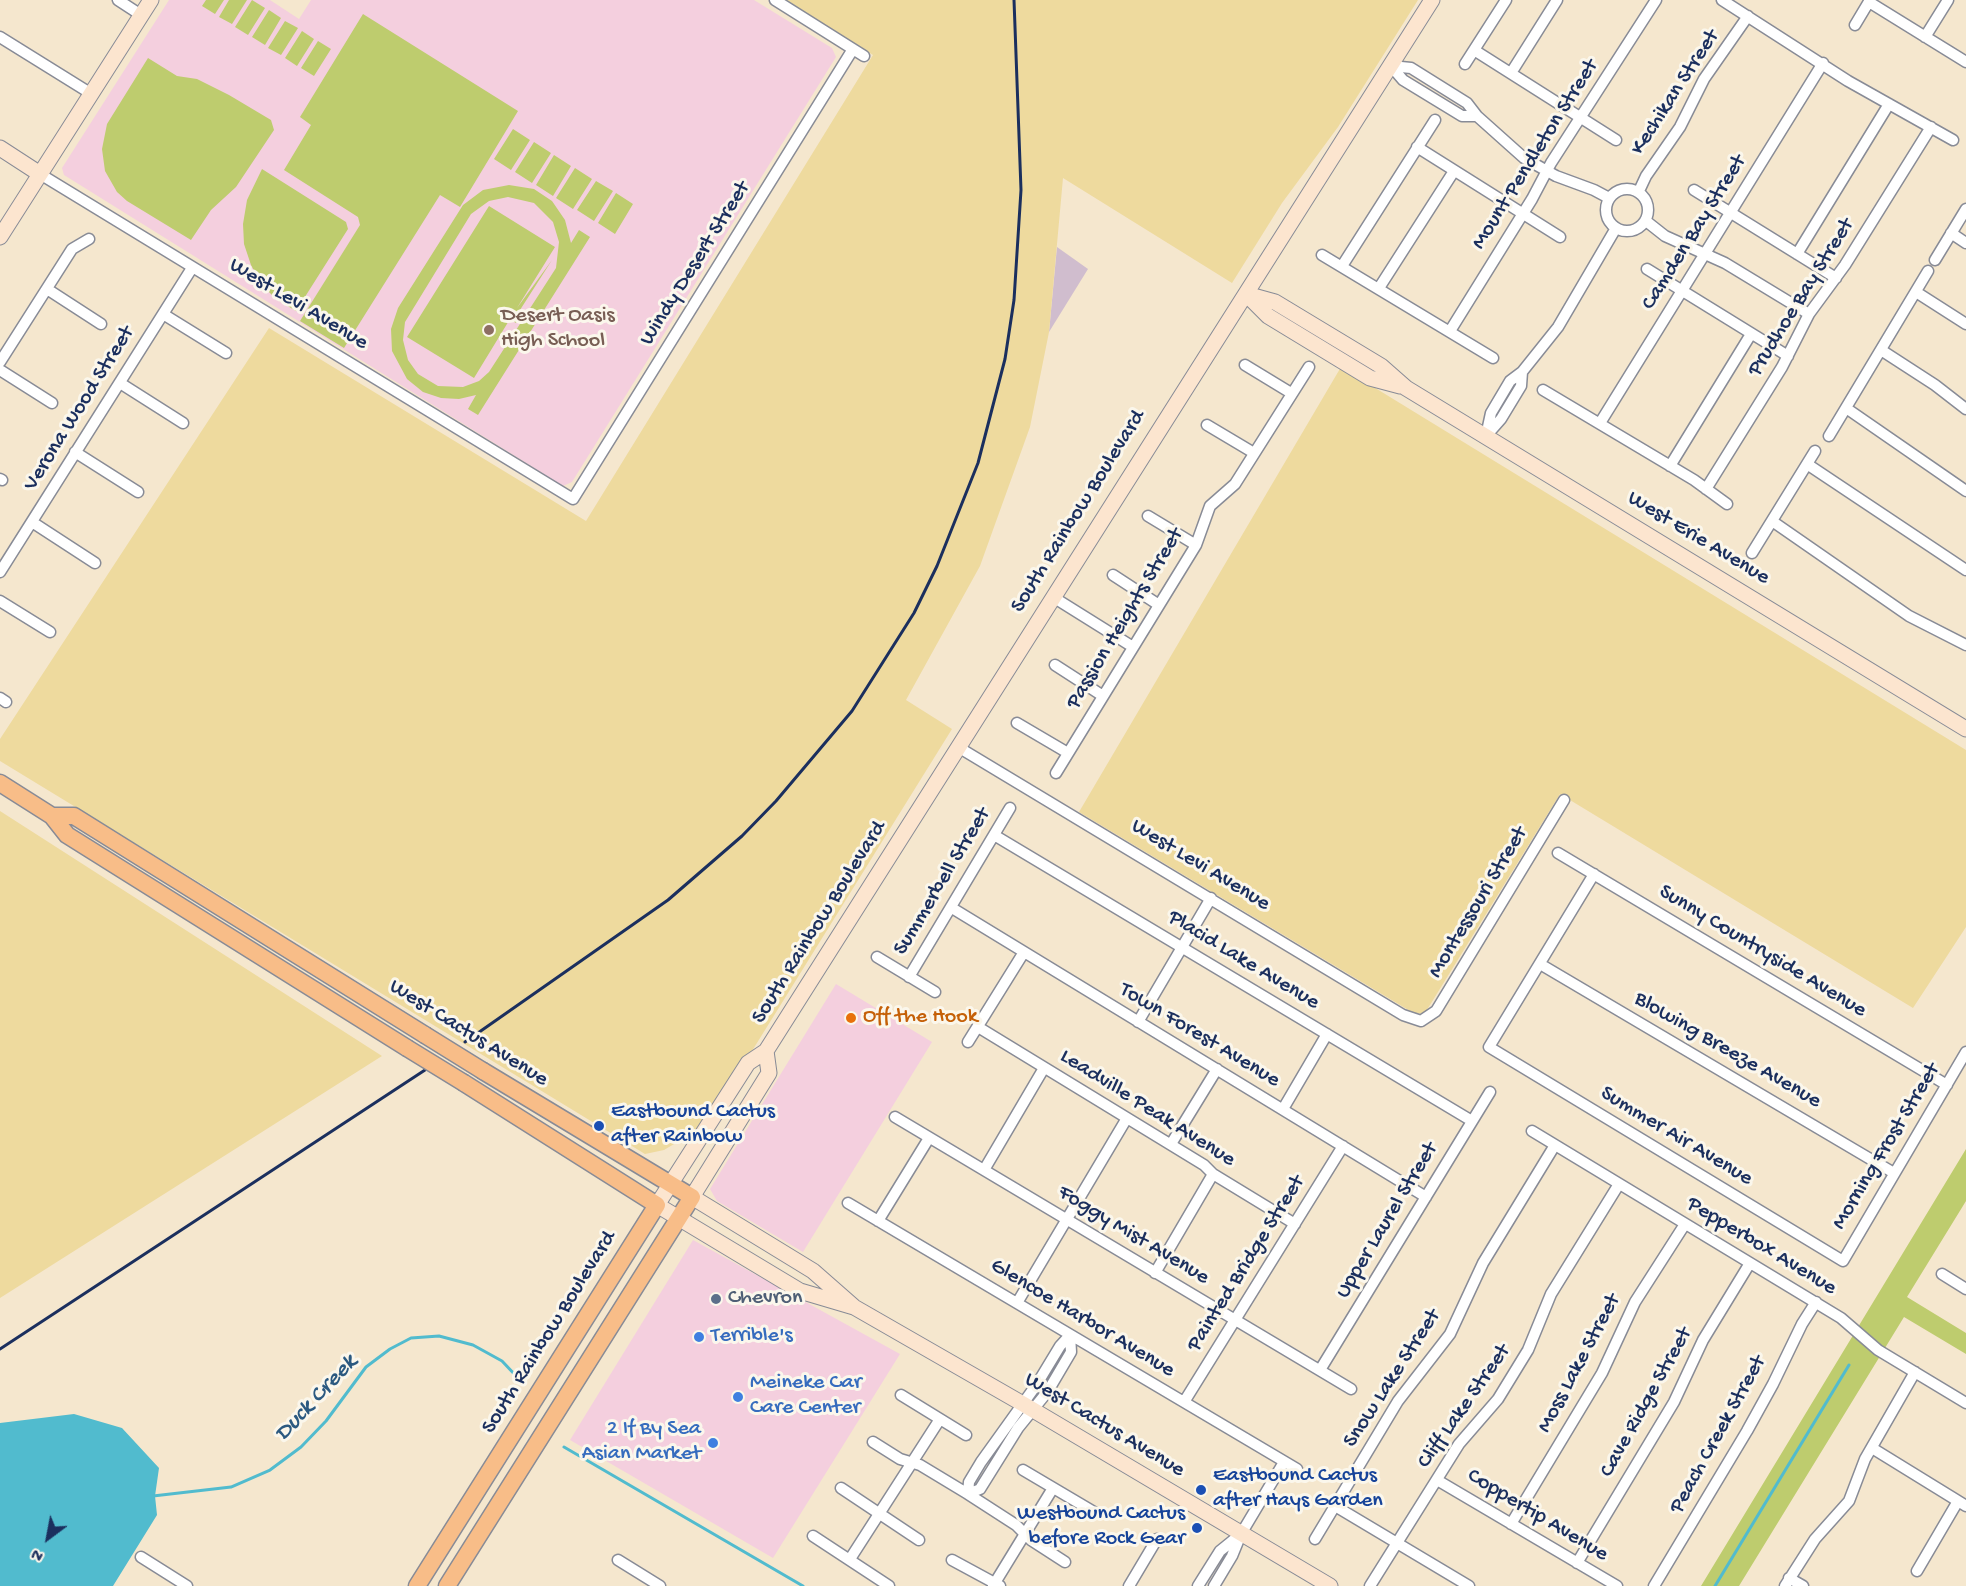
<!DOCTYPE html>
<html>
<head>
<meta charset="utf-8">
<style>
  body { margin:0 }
  #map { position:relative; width:1966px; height:1586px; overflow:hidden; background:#f5e7ce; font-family:"Gochi Hand",sans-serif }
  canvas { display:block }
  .north { position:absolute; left:18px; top:1508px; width:60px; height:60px; -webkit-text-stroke:4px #fbf7ec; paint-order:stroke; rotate:212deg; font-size:16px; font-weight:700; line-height:24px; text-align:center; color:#1b2f5e }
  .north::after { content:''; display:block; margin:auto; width:21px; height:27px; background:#1b2f5e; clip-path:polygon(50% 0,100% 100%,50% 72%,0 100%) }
</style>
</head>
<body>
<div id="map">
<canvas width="1966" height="1586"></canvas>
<div class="north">N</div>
</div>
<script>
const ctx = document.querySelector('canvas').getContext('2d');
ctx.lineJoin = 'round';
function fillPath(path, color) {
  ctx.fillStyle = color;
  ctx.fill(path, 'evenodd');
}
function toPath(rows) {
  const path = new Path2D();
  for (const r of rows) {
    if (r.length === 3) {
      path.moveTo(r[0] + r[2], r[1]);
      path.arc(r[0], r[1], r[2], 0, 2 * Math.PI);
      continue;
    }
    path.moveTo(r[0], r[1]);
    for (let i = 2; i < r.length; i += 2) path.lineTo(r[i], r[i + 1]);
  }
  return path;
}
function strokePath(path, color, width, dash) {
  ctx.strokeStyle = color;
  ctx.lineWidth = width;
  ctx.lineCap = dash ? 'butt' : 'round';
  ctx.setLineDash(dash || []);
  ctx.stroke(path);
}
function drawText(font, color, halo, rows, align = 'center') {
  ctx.font = font + ' "Gochi Hand",sans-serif';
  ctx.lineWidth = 6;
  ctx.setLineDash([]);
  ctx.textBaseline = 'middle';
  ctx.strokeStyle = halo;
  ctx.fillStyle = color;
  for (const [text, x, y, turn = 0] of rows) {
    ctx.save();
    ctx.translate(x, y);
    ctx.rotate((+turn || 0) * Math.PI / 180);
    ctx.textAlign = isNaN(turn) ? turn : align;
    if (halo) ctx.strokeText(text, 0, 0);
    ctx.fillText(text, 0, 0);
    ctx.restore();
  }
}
const built = toPath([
  [169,0,270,0,299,19,311,0,754,0,832,48,836,57,572,482,563,486,64,175,62,168],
  [836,984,932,1042,803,1252,717,1201,710,1189],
  [693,1240,900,1354,773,1558,570,1440]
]);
const industrial = toPath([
  [1057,247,1088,269,1049,332]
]);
const green = toPath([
  [206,0,224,0,215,14,202,6],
  [229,0,247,0,232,24,219,17],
  [252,0,265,8,248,35,235,27],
  [269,10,281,18,265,45,252,37],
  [363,14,518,111,460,207,440,195,344,348,300,321,360,225,358,217,284,170,311,125,300,117],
  [285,21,298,28,281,55,268,48],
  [302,31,314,39,297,66,285,58],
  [318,41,331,49,314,76,301,68],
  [148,58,177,76,197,79,229,95,271,120,274,130,236,187,211,210,191,240,127,201,117,192,105,171,102,149,107,124],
  [513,129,530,140,511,170,494,159],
  [534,142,551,153,532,183,515,172],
  [554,155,571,166,553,196,536,185],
  [575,168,592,179,573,209,556,198],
  [262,169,346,222,348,229,296,311,276,299,261,284,251,265,244,244,243,224,247,200],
  [596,181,613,191,594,221,577,210],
  [509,185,534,189,552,201,565,220,571,243,579,230,590,237,478,415,468,409,476,395,459,399,441,398,423,392,407,379,392,351,391,329,398,308,463,205,483,190],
  [508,197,534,203,553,222,559,242,556,268,489,372,479,381,463,387,438,386,418,374,408,360,403,340,405,322,471,214,489,201],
  [616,193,633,204,615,234,598,223],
  [489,206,555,247,517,308,552,260,520,310,523,312,516,323,510,319,474,378,407,337],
  [1966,1149,1966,1201,1907,1297,1966,1333,1966,1354,1904,1317,1739,1586,1701,1586]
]);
const sand = toPath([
  [786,0,1418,0,1338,127,1282,203,1232,283,1063,178,1049,332,1030,427,980,566,906,700,952,729,706,1125,664,1150,645,1154,0,761,0,739,269,328,586,521,873,55],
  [1341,367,1966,750,1966,927,1913,1008,1560,794,1425,1013,1415,1014,1079,812],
  [0,811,382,1056,0,1298]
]);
const water = toPath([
  [74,1414,122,1428,159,1468,155,1496,157,1515,113,1586,0,1586,0,1423]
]);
const stream = toPath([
  [564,1447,803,1586],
  [153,1496,231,1487,270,1470,301,1447,326,1421,366,1367,390,1349,411,1338,439,1336,473,1345,502,1361,518,1378],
  [1715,1586,1849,1365]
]);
const street = toPath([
  [118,0,141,15],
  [775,0,864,56],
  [1722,0,1848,81,1953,140],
  [1869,2,1966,62],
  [1855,25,1870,0],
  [0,37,90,93],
  [1925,37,1948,0],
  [1474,50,1616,140],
  [1465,64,1506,0],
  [1391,66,1411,68,1467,103,1477,116,1524,158,1556,176,1594,190,1609,198],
  [1391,66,1403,80,1462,116,1477,116],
  [1511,73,1557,0],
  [1417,147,1560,237],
  [40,174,573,499,853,49],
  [1627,210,21],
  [1694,190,1836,278],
  [1639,191,1646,176,1680,127,1704,79,1748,16],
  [1646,221,1665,236,1725,263,1809,314],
  [1951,233,1966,243],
  [1797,254,1889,104],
  [1322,255,1493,358],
  [1935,260,1966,209],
  [1342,266,1435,120],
  [1647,269,1788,356],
  [1379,288,1454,171],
  [47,289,101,324],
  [1916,292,1966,324],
  [163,314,226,353],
  [1450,331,1532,199,1551,163,1656,0],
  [1881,350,1935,385,1966,409],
  [0,362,72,249,89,239],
  [1245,365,1291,393],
  [0,370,52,403],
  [120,383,183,423],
  [1543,390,1694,480,1727,504],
  [1846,408,1966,491],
  [1600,423,1823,63],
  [1207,425,1254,453],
  [1486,436,1491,413,1510,381,1522,372,1558,327,1616,228],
  [1486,436,1501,419,1521,386,1522,372],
  [1829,436,1928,271],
  [75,452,138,492],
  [1807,464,1966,570],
  [1670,466,1751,334],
  [0,479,2,480],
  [1706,489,1782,367,1809,314,1845,265,1931,127],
  [1148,516,1196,545],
  [1772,521,1909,616,1966,645],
  [32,522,95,563],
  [1752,553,1815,451],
  [0,572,192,268],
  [1113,575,1159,605],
  [1053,597,1133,647],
  [0,601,50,632],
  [1055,665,1103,696],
  [0,698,6,702],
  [1017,723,1068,753],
  [958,747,1403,1015,1421,1021,1436,1011,1564,800],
  [1056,773,1196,545,1210,506,1235,484,1309,367],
  [994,835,1472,1121],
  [1558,853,1947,1085],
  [1594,874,1489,1047,1843,1261,1966,1052],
  [952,908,1426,1197],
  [877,957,935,992],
  [1540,964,1894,1173],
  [909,977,1010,808],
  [1138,1022,1211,898],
  [978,1027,1204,1165,1213,1174,1295,1224],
  [968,1042,1024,952],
  [1283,1109,1327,1034],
  [895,1117,1351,1389],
  [1532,1131,1841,1318,1878,1350,1966,1403],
  [1171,1144,1217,1069],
  [984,1170,1044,1068],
  [848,1203,1297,1469],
  [878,1221,929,1138],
  [1155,1273,1213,1174],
  [1942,1274,1966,1289],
  [1017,1303,1127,1118],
  [1320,1370,1490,1092],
  [901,1395,966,1435],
  [1184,1402,1343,1146],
  [873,1442,900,1459,920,1465,968,1494,1016,1525,1031,1540,1065,1562],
  [1872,1448,1966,1506],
  [1023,1470,1094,1512],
  [1437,1480,1617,1586],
  [841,1488,919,1540],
  [968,1494,980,1489,1018,1428,1048,1391,1071,1352,1070,1335],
  [968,1494,969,1482,981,1462,1037,1384,1060,1346,1070,1335],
  [1335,1506,1469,1586],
  [1511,1524,1602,1373,1635,1302,1685,1224],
  [813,1536,889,1586],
  [1315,1539,1398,1401,1450,1334,1483,1263,1555,1145],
  [141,1557,187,1586],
  [850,1559,940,1419],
  [618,1560,660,1586],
  [952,1560,1000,1586],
  [1577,1563,1674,1402,1703,1340,1750,1263],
  [1917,1571,1958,1501],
  [1789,1578,1803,1586],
  [993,1586,1053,1488],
  [1129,1586,1157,1539],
  [1198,1586,1220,1551,1241,1534],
  [1214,1586,1232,1556,1241,1534,1284,1462],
  [1370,1586,1459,1444,1498,1399,1528,1350,1551,1294,1619,1184],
  [1654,1586,1747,1431,1773,1384,1802,1324,1816,1302],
  [1785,1586,1815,1539,1849,1501,1865,1459,1915,1372]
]);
const secondary = toPath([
  [0,148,40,174],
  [0,237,151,0],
  [1246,294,1275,302,1381,366,1406,388,1966,729],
  [1247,295,1268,316,1370,378,1400,386],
  [766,1051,769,1073,692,1197,813,1271,854,1307,1023,1404,1330,1586],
  [854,1307,800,1291,657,1205,748,1063,766,1051,1432,0]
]);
const primary = toPath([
  [0,783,52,816,67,835,407,1048],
  [52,816,74,816,425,1035],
  [417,1586,657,1205,464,1083],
  [447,1586,692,1197,483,1071]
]);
const rail = toPath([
  [465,1042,668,900,742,836,776,801,852,711,914,613,937,566,978,463,1005,359,1014,300,1021,190,1014,0],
  [0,1349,425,1070]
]);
const primaryBridge = toPath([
  [425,1035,483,1071],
  [407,1048,464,1083]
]);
const markers = [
  [489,330,6,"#8d6e63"],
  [851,1018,6,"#e8710a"],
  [599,1126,6,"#1a4fb4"],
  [716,1299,6,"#5c6f8a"],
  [699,1337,6,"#3f7fe0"],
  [738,1397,6,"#3f7fe0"],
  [713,1443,6,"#3f7fe0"],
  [1201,1490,6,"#1a4fb4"],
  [1197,1528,6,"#1a4fb4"]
];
const streetNames = [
  ["Kechikan Street",1676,93,-57],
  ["Mount Pendleton Street",1536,155,-58],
  ["Camden Bay Street",1695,233,-58],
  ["Windy Desert Street",696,264,-58],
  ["Prudhoe Bay Street",1802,298,-58],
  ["West Levi Avenue",298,305,31],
  ["Verona Wood Street",80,409,-58],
  ["South Rainbow Boulevard",1079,512,-58],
  ["West Erie Avenue",1698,539,31],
  ["Passion Heights Street",1126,619,-59],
  ["West Levi Avenue",1200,866,31],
  ["Summerbell Street",943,882,-59],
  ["Montessouri Street",1479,903,-59],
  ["South Rainbow Boulevard",820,923,-58],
  ["Sunny Countryside Avenue",1762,952,31],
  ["Placid Lake Avenue",1243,961,31],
  ["West Cactus Avenue",468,1034,32],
  ["Town Forest Avenue",1199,1036,31],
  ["Blowing Breeze Avenue",1727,1051,30],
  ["Leadville Peak Avenue",1147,1109,32],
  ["Summer Air Avenue",1676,1137,31],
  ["Morning Frost Street",1887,1147,-59],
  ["Upper Laurel Street",1388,1221,-59],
  ["Foggy Mist Avenue",1133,1236,31],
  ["Pepperbox Avenue",1761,1247,31],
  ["Painted Bridge Street",1247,1264,-58],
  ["Glencoe Harbor Avenue",1082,1319,31],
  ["South Rainbow Boulevard",550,1333,-58],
  ["Moss Lake Street",1580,1364,-62],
  ["Snow Lake Street",1393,1379,-57],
  ["Cave Ridge Street",1647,1403,-61],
  ["Cliff Lake Street",1465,1407,-55],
  ["West Cactus Avenue",1104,1426,31],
  ["Peach Creek Street",1719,1435,-61],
  ["Coppertip Avenue",1537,1516,31]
];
const educationNames = [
  ["Desert Oasis",501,317],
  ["High School",501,342]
];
const foodNames = [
  ["Off the Hook",863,1018]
];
const transitNames = [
  ["Eastbound Cactus",611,1113],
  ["after Rainbow",611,1138],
  ["Eastbound Cactus",1213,1477],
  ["after Hays Garden",1213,1502],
  ["Westbound Cactus",1185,1515,"right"],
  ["before Rock Gear",1185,1540,"right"]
];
const serviceNames = [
  ["Chevron",728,1299]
];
const shopNames = [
  ["Terrible's",711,1337],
  ["Meineke Car",750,1384],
  ["Care Center",750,1409],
  ["2 If By Sea",701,1430,"right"],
  ["Asian Market",701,1455,"right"]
];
const waterNames = [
  ["Duck Creek",317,1399,-47]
];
fillPath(built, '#f4cfde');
fillPath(industrial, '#d0bdce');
fillPath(green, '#becc6e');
fillPath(sand, '#eeda9e');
fillPath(water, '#51bbce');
strokePath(stream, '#51bbce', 3);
strokePath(street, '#888b96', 13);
strokePath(secondary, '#888b96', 17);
strokePath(primary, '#888b96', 19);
strokePath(street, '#fff', 10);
strokePath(secondary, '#fce5cf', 15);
strokePath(primary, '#f8bd88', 16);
strokePath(rail, '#1b2f5e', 3);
strokePath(primaryBridge, '#888b96', 19, []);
strokePath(primaryBridge, '#f8bd88', 16);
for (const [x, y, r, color] of markers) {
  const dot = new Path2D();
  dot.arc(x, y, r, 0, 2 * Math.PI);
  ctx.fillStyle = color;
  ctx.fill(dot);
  strokePath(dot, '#fbf7ec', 2);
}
drawText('22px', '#1b2f5e', '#fbf7ec', streetNames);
drawText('22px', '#785e54', '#fbf7ec', educationNames, 'left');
drawText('22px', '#c56008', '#fbf7ec', foodNames, 'left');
drawText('22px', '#164399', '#fbf7ec', transitNames, 'left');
drawText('22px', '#4e5e75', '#fbf7ec', serviceNames, 'left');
drawText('22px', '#366cbe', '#fbf7ec', shopNames, 'left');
drawText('italic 24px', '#2b5980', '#fbf7ec', waterNames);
</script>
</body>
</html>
